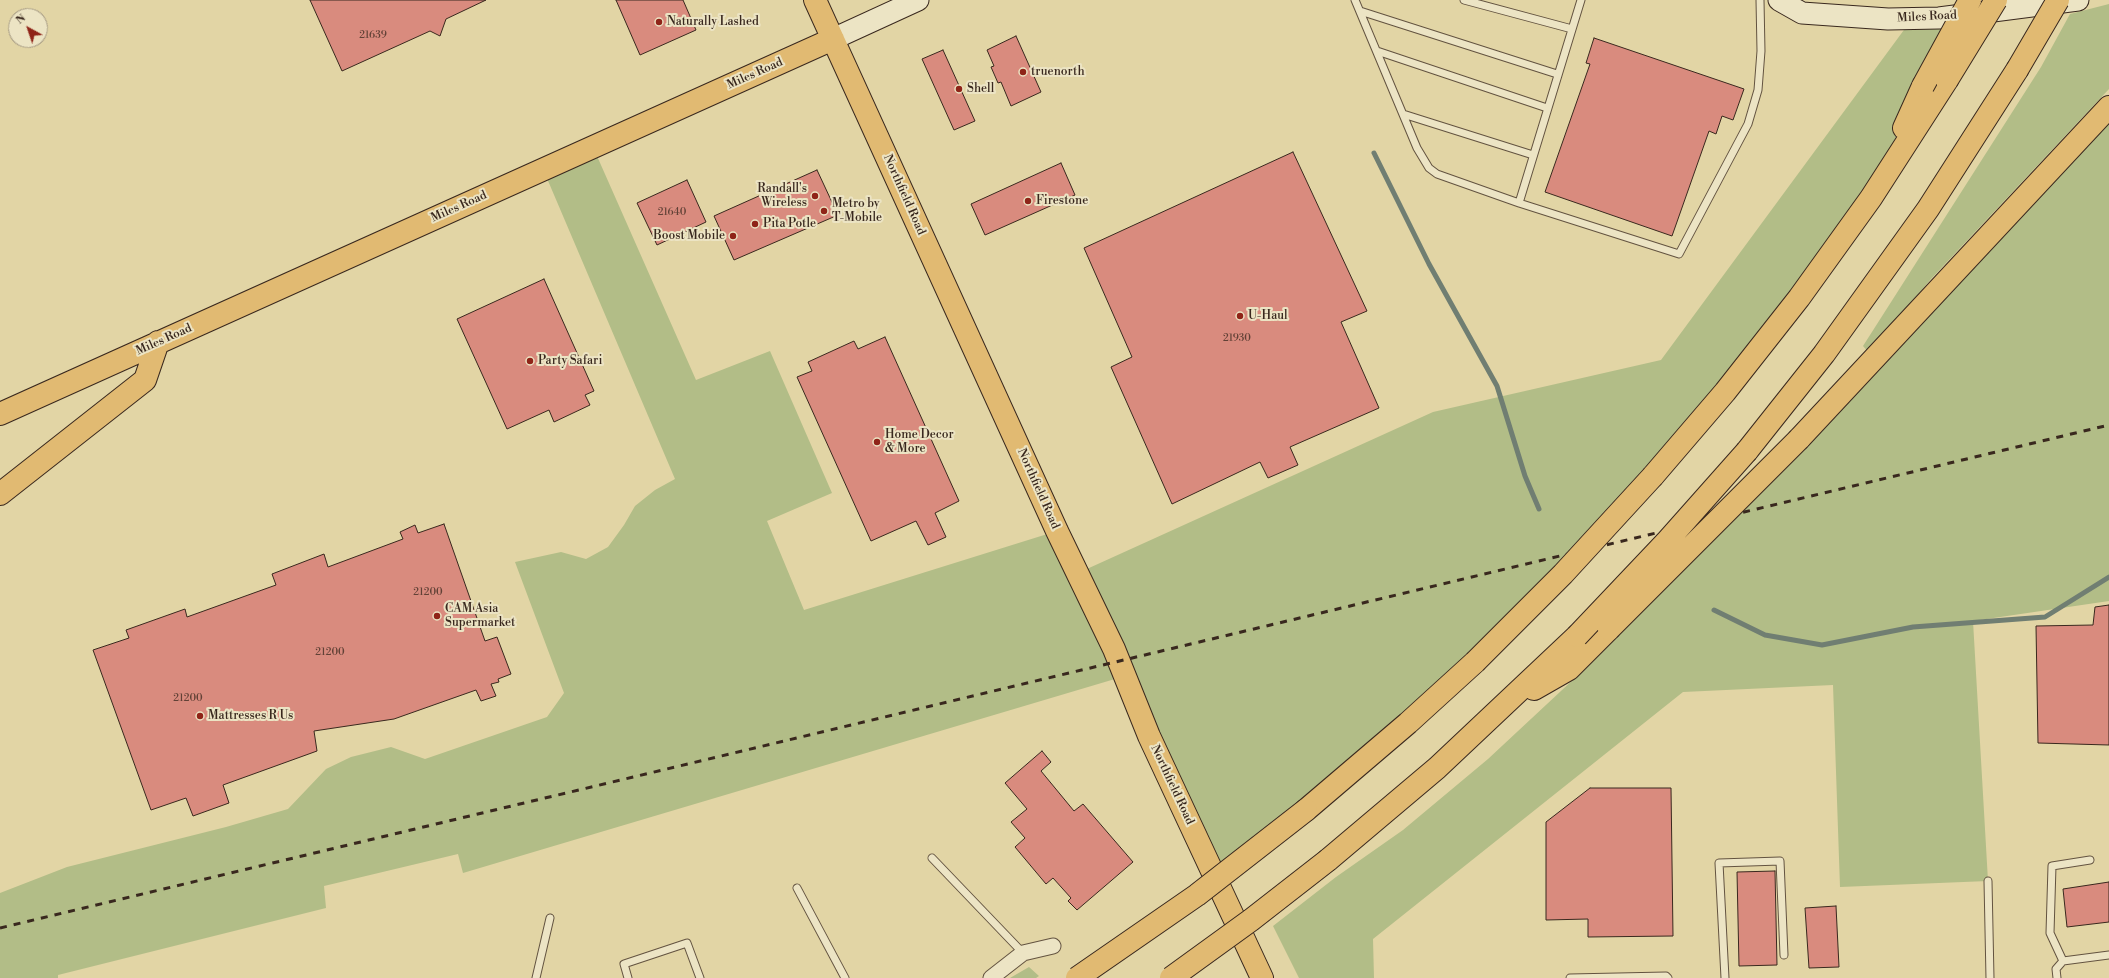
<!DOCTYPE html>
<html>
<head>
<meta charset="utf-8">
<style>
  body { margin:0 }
  #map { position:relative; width:2109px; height:978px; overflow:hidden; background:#e2d5a5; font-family:"Libre Bodoni",serif }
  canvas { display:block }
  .north { position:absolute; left:8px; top:8px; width:40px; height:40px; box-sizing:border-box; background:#ece4c4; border:1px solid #a49982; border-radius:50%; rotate:320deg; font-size:11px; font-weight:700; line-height:16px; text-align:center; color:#39281e }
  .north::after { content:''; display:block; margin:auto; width:14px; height:18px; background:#8f2418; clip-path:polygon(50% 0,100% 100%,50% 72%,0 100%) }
</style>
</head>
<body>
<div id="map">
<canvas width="2109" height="978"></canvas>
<div class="north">N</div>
</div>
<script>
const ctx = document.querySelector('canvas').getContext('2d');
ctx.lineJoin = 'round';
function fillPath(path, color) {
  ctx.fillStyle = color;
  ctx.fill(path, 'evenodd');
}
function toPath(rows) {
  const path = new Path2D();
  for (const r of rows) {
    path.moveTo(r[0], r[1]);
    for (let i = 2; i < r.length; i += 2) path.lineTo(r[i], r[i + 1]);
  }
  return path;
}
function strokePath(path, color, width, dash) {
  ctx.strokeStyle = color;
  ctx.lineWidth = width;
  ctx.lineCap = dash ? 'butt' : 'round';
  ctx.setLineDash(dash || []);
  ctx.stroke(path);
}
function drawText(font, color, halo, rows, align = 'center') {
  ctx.font = font + ' "Libre Bodoni",serif';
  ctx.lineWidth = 4;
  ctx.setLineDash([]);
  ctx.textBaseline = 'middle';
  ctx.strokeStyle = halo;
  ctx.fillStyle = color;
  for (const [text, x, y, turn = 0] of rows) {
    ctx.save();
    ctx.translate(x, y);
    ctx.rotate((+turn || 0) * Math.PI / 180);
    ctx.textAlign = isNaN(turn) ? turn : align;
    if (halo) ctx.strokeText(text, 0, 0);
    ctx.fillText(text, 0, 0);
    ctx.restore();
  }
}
const green = toPath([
  [2109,4,2109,89,1931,279,1869,353,1863,346,2041,67,2070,14],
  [1962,15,1871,198,1608,526,1220,885,1125,676,463,873,458,854,324,886,326,908,58,975,58,978,0,978,0,893,67,867,226,827,288,809,326,769,351,757,391,747,425,759,547,717,564,693,515,562,561,552,586,559,608,547,624,525,635,506,655,490,675,479,543,169,593,147,696,380,770,351,832,493,767,521,804,610,1057,531,1078,573,1433,412,1661,360,1912,19],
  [2109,107,2109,601,1973,621,1988,881,1840,887,1833,685,1683,692,1373,939,1374,978,1299,978,1273,926,1336,877,1403,830,1488,759,1576,677],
  [1029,967,1039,976,1036,978,1010,978]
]);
const stream = toPath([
  [1374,153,1429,264,1497,386,1525,476,1539,509],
  [1714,610,1765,635,1822,645,1913,627,2045,617,2109,577]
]);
const building = toPath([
  [310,0,486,0,446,19,440,36,430,31,342,71,310,0],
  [616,0,683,0,696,30,640,55,616,0],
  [1016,36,1041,92,1011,106,1001,82,998,83,991,67,994,66,987,50,1016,36],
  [1594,38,1744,89,1733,120,1722,116,1716,134,1709,131,1672,236,1545,192,1590,64,1586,63,1594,38],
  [943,50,975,121,954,130,922,59,943,50],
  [1293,152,1367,311,1341,322,1379,408,1290,447,1298,465,1268,478,1260,462,1172,504,1111,367,1132,357,1084,248,1293,152],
  [1061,163,1075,195,985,235,971,204,1061,163],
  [817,170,838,215,734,260,714,216,817,170],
  [687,180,706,222,657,245,637,203,687,180],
  [544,279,594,391,585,395,590,405,554,422,549,410,507,429,457,319,544,279],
  [885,337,959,501,935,513,946,537,928,545,916,521,871,541,797,377,812,371,808,362,854,341,858,349,885,337],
  [444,524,485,641,497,637,511,674,498,679,499,682,491,684,496,696,481,701,476,690,394,719,314,731,317,751,223,785,229,803,193,816,186,798,151,810,93,650,129,638,126,630,185,609,187,617,276,585,272,574,324,554,328,567,403,539,400,532,415,525,418,533,444,524],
  [2109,605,2109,745,2038,743,2036,626,2093,625,2095,607,2109,605],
  [1042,751,1051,762,1041,771,1074,811,1083,804,1133,862,1077,910,1068,901,1071,898,1053,878,1046,884,1015,847,1025,838,1011,822,1027,809,1005,783,1042,751],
  [1590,788,1671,788,1673,936,1588,937,1588,919,1546,920,1546,822,1590,788],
  [1775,871,1777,965,1739,966,1737,872,1775,871],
  [2109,882,2109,922,2067,927,2063,889,2109,882],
  [1836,906,1839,967,1809,968,1805,908,1836,906]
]);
const lane = toPath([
  [1355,0,1417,148,1429,168,1437,174,1519,203],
  [1464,0,1572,29],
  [1581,0,1519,203,1679,254,1748,124,1758,90,1761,51,1760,0],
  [1360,11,1557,74],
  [1377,51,1547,108],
  [1403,114,1533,155],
  [932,858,1023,953],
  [1988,881,1990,978],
  [797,888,845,978],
  [2063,961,2050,933,2052,866,2090,860],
  [536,978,550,918],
  [628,978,624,964,687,943,700,978],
  [1570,978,1666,976,1668,978],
  [1725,978,1719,863,1780,861,1784,955],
  [2057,978,2056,969,2063,961,2109,955]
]);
const street = toPath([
  [991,978,1023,953,1053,946]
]);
const secondary = toPath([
  [1779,0,1802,13,1888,19,1939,18,2078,0],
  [833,39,918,0]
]);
const primary = toPath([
  [815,0,1057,531,1114,649,1149,736,1262,978],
  [0,414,833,39],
  [0,494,145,380,158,342]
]);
const highway = toPath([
  [1904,128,1923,86],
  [1799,439,2109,107],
  [1747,451,1824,354,1928,209,2017,70],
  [1653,476,1725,392,1799,298,1871,198,1947,80],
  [1534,689,1569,669,1609,629],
  [1306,810,1408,723,1475,662],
  [1328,860,1437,768,1577,636]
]);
const rail = toPath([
  [0,928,2109,425]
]);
const highwayBridge = toPath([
  [2017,70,2058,0],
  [1947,80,1996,0],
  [1923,86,1970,0],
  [1609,629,1799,439],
  [1577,636,1668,540,1747,451],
  [1475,662,1563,574,1653,476],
  [1077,978,1197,895,1306,810],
  [1171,978,1251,920,1328,860]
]);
const markers = [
  [659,22,4,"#8f2418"],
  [1023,72,4,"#8f2418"],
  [959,89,4,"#8f2418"],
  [815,196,4,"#8f2418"],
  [1028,201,4,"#8f2418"],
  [824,211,4,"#8f2418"],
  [755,224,4,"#8f2418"],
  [733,236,4,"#8f2418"],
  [1240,316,4,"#8f2418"],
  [530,361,4,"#8f2418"],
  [877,442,4,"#8f2418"],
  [437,616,4,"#8f2418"],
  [200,716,4,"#8f2418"]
];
const numberNames = [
  ["21639",373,36],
  ["21640",672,213],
  ["21930",1237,339],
  ["21200",428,593],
  ["21200",330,653],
  ["21200",188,699]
];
const streetNames = [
  ["Miles Road",1927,17,-3],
  ["Miles Road",755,74,-24],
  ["Northfield Road",904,195,66],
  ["Miles Road",459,207,-24],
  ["Miles Road",164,340,-24],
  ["Northfield Road",1038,489,66],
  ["Northfield Road",1172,785,65]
];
const poiNames = [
  ["Naturally Lashed",667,22],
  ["truenorth",1031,72],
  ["Shell",967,89],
  ["Randall's",807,189,"right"],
  ["Wireless",807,203,"right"],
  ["Firestone",1036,201],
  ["Metro by",832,204],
  ["T-Mobile",832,218],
  ["Pita Potle",763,224],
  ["Boost Mobile",725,236,"right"],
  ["U-Haul",1248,316],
  ["Party Safari",538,361],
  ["Home Decor",885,435],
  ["& More",885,449],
  ["CAM Asia",445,609],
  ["Supermarket",445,623],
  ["Mattresses R Us",208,716]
];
fillPath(green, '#b2bd87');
strokePath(stream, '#707e72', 5);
fillPath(building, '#d98b7e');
strokePath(building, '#39281e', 1);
strokePath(lane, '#635340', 9);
strokePath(street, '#635340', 17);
strokePath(secondary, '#39281e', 23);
strokePath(primary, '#39281e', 24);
strokePath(highway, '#39281e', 24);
strokePath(lane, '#ece4c4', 7);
strokePath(street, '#ece4c4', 15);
strokePath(secondary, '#ece4c4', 21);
strokePath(primary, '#e1ba72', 22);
strokePath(highway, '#e1ba72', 22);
strokePath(rail, '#39281e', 3, [7, 7]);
strokePath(highwayBridge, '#39281e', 24, []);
strokePath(highwayBridge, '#e1ba72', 22);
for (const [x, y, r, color] of markers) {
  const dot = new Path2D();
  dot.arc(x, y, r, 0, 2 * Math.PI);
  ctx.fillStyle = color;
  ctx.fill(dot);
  strokePath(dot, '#ece4c4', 1.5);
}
drawText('10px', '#614136', null, numberNames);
drawText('12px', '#39281e', '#ece4c4', streetNames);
drawText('12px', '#39281e', '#ece4c4', poiNames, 'left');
</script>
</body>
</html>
